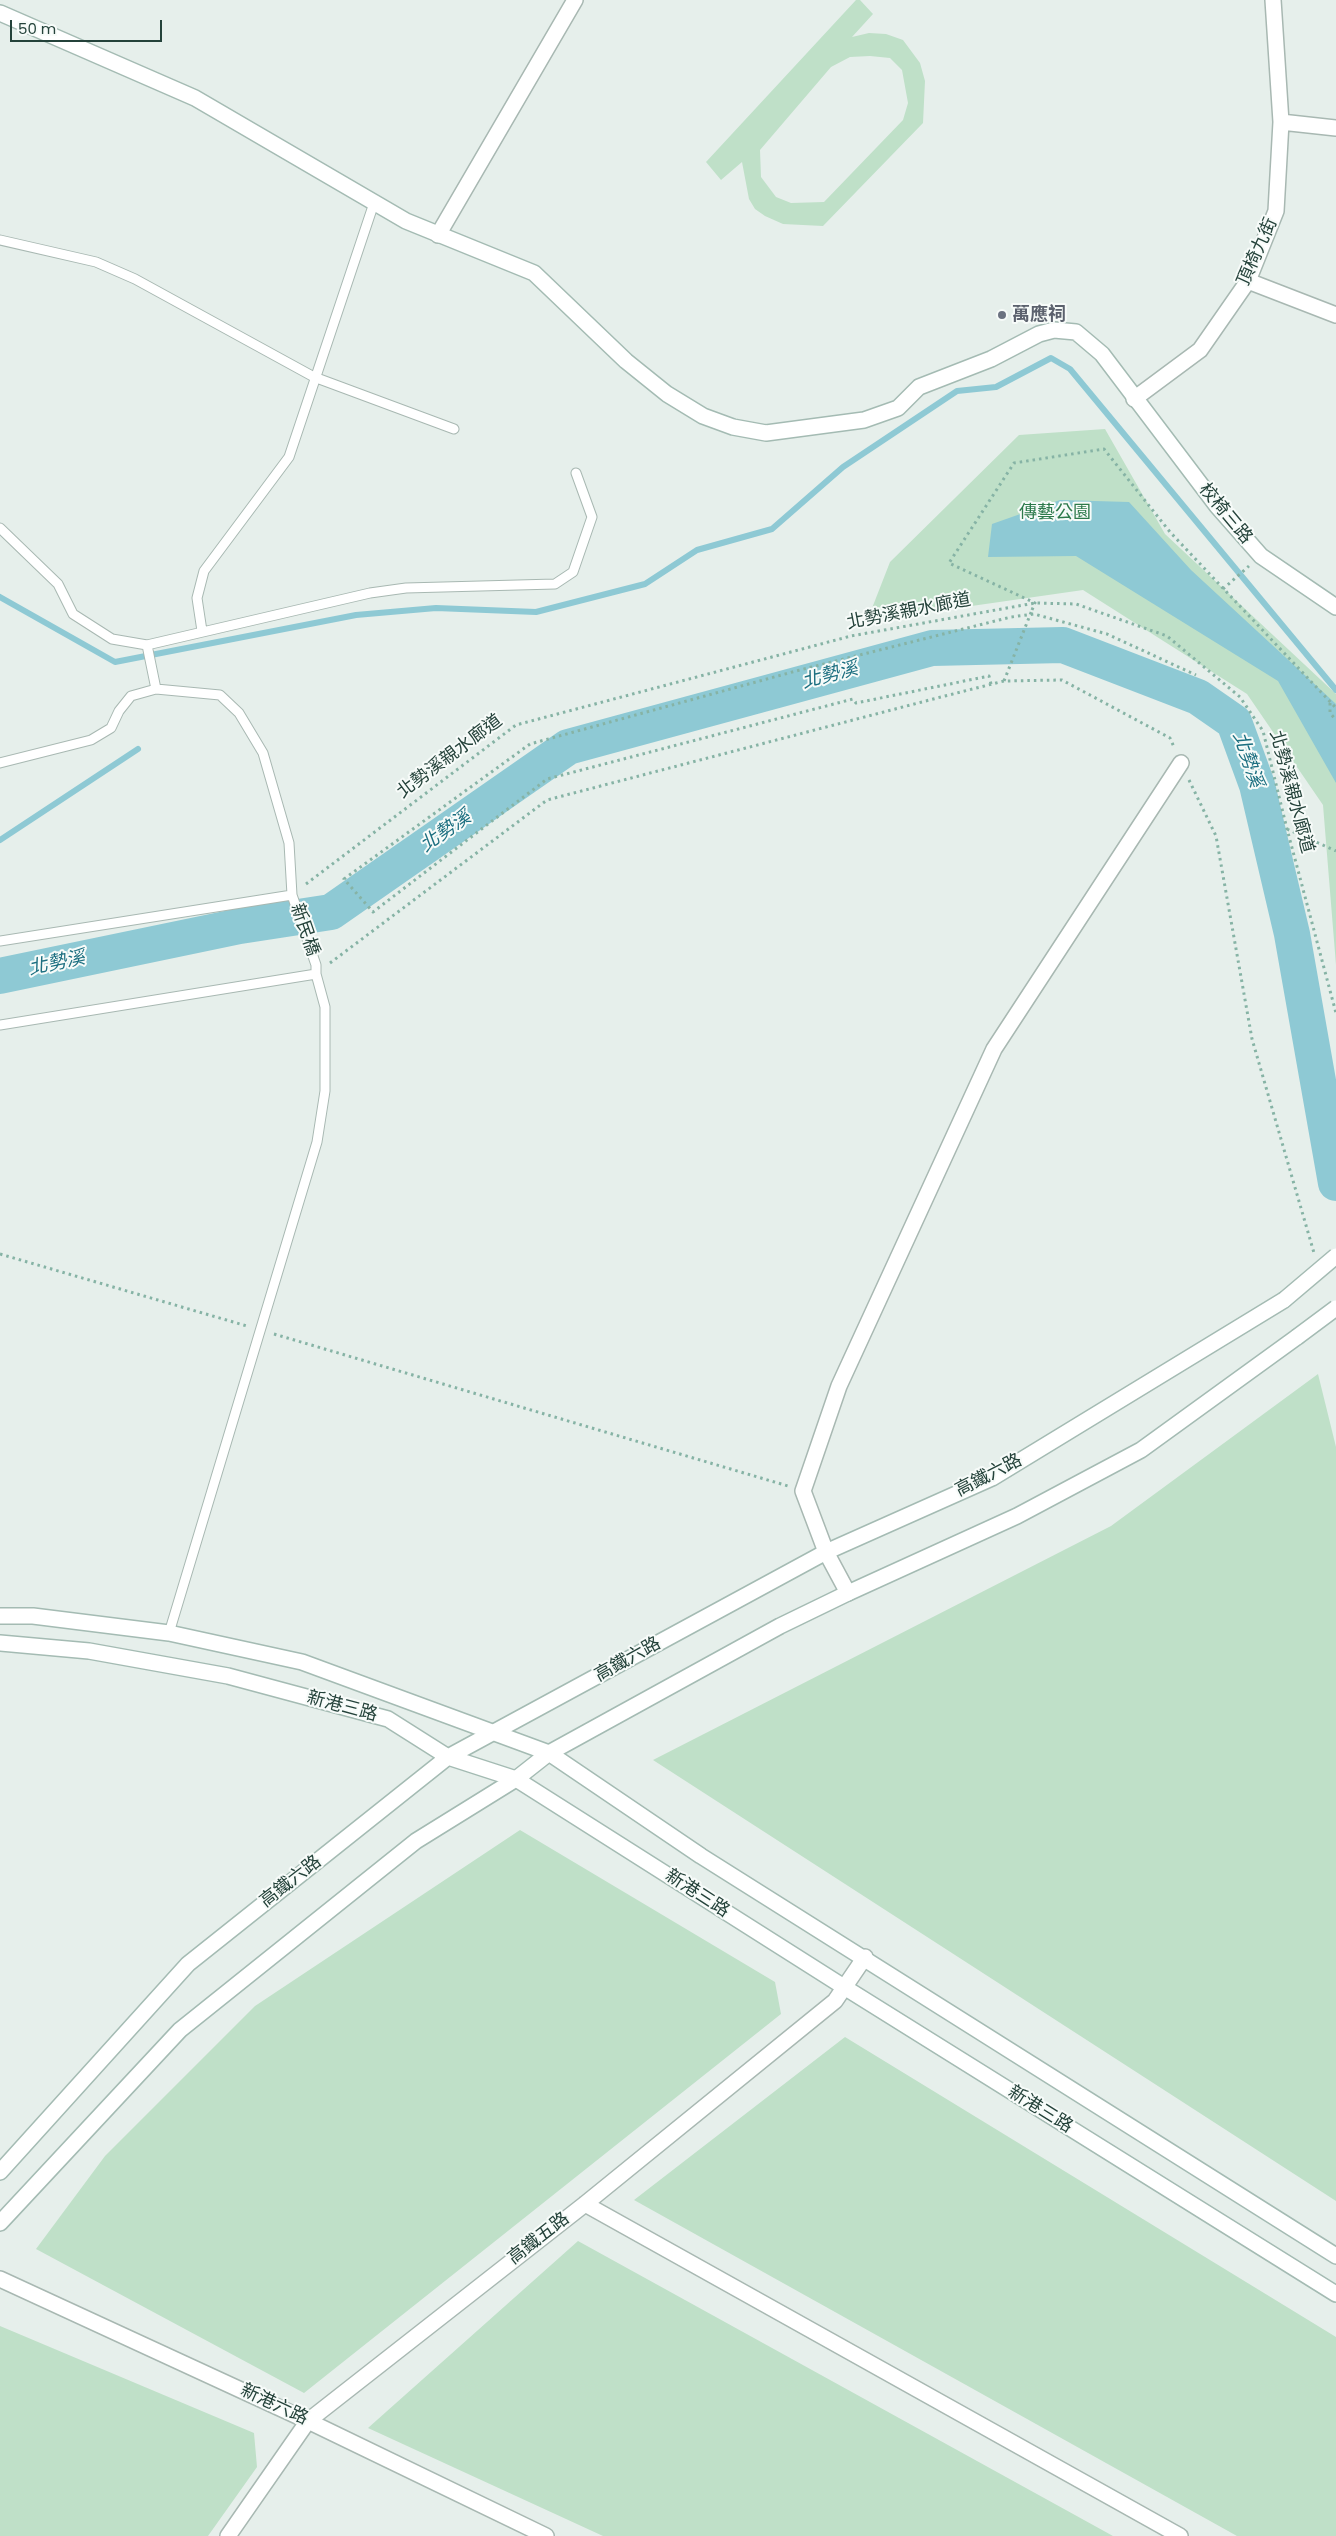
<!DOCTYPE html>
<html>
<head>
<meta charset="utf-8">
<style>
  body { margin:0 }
  #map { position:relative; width:1336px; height:2536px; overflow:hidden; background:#e6efeb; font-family:Poppins,sans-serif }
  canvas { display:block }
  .scale { position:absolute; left:10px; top:20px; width:152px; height:22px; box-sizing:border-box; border:2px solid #24423a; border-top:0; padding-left:6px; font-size:15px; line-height:18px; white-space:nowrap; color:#24423a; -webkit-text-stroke:4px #f7fbf9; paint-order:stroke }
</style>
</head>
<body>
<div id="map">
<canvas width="1336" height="2536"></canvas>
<div class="scale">50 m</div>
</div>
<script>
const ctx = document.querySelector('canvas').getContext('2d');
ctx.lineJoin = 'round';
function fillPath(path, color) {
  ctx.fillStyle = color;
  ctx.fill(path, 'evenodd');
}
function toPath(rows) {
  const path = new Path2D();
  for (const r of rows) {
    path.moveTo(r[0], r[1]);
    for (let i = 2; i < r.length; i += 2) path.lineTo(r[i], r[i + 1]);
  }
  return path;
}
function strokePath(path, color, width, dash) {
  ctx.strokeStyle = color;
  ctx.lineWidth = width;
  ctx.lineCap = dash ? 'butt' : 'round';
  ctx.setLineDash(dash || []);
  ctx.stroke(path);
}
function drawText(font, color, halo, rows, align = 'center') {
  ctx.font = font + ' Poppins,"Noto Sans TC",sans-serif';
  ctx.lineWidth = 4;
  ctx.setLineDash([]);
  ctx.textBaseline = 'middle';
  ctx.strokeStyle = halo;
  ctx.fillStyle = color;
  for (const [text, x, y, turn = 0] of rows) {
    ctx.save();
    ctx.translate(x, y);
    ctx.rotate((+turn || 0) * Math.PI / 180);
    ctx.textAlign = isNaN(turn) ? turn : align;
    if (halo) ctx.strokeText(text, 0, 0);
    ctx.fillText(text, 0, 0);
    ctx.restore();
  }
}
const green = toPath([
  [856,0,860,0,873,14,852,37,869,33,886,34,903,40,920,63,925,81,923,123,823,226,783,224,765,216,755,209,749,199,742,162,721,180,706,162],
  [870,56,890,58,902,70,908,103,903,120,824,202,791,203,776,197,761,177,760,150,831,67,850,57],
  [1105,429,1165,534,1336,694,1336,965,1323,805,1247,694,1083,590,867,621,890,562,1019,435],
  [1318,1374,1336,1447,1336,2201,653,1760,1111,1526],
  [520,1830,775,1982,781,2014,304,2393,36,2249,105,2156,255,2006],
  [845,2037,1336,2337,1336,2536,1237,2536,634,2200],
  [578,2241,1113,2536,603,2536,368,2428],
  [0,2326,254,2433,257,2467,208,2536,0,2536]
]);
const water = toPath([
  [1060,500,1129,502,1191,570,1336,704,1336,783,1278,681,1076,556,988,557,992,524]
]);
const stream = toPath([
  [0,597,115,662,356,615,436,608,536,612,645,584,697,550,772,529,843,467,957,391,996,387,1051,358,1070,369,1336,690],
  [0,840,138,749]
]);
const river = toPath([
  [0,976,240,926,331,912,568,747,932,648,1063,645,1198,697,1234,722,1257,785,1292,934,1336,1183]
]);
const path = toPath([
  [1223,589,1249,566],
  [1032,610,1035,603,949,563,1014,463,1104,449,1170,532,1336,708],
  [991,684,989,676,856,703,853,699,547,779,373,912,344,879,530,744,796,671,1011,617,1034,614,1107,634,1196,675],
  [1330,703,1330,713,1336,720],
  [1189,780,1216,836,1252,1039,1314,1253],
  [1287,829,1336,851],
  [306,884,516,725,851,636,1035,603,1076,604,1167,636,1240,697,1263,731,1287,829,1336,1013],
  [330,963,547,800,941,697,1004,681,1062,680,1170,738,1174,747],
  [0,1254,247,1326],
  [274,1334,788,1486]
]);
const lane = toPath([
  [0,240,96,262,135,279,314,377,454,429],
  [0,528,58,584,73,614,112,639,147,645,370,593,406,588,555,584,573,572,592,517,576,473],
  [202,631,197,598,204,571,289,457,374,203],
  [147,645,156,689,220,695,239,713,263,753,289,843,292,895,316,965,316,974,325,1007,325,1091,317,1142,169,1633],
  [0,763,91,740,111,728,119,711,131,696,156,689],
  [0,941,292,895],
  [0,1025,316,974]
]);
const street = toPath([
  [1281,122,1336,128],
  [438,235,575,0],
  [1248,281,1336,315],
  [1134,399,1200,350,1248,281,1276,211,1281,122,1273,0],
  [848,1593,826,1552,803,1491,839,1386,994,1049,1181,763],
  [585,2204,1180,2536],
  [0,2279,308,2421,546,2536],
  [228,2536,308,2421,585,2204,835,2001,865,1957]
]);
const secondary = toPath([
  [0,13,195,98,406,221,534,273,626,361,667,394,703,416,733,427,766,433,864,420,898,408,919,387,991,359,1039,334,1054,330,1076,332,1102,354,1217,506,1261,556,1336,607],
  [0,1616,33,1616,169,1633,302,1662,549,1753,701,1856,1336,2256],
  [0,1643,89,1651,228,1676,388,1719,448,1757,516,1779,844,1987,1336,2294],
  [0,2172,188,1964,448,1757,826,1552,992,1478,1284,1300],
  [0,2223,180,2030,416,1841,516,1779,549,1753,780,1626,848,1593,1017,1516,1141,1450,1297,1337]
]);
const pathBridge = toPath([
  [1004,681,1032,610]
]);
const secondaryBridge = toPath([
  [1284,1300,1336,1256],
  [1297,1337,1336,1308]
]);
const markers = [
  [1002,315,5,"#6b7280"]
];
const streetNames = [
  ["頂椅九街",1258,252,-66],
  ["校椅三路",1225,514,50],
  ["北勢溪親水廊道",909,612,-11],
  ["北勢溪親水廊道",450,757,-37],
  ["北勢溪親水廊道",1291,792,75],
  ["新民橋",304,930,71],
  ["高鐵六路",989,1476,-27],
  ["高鐵六路",628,1660,-29],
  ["新港三路",342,1707,15],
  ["高鐵六路",291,1882,-38],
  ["新港三路",697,1894,33],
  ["新港三路",1040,2110,32],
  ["高鐵五路",539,2239,-38],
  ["新港六路",274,2405,25]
];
const worshipNames = [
  ["萬應祠",1012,315]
];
const parkNames = [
  ["傳藝公園",1055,513]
];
const waterNames = [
  ["北勢溪",830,676,-15],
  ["北勢溪",1247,760,71],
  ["北勢溪",446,832,-35],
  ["北勢溪",57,964,-12]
];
fillPath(green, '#bfe0c8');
fillPath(water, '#8ec9d4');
strokePath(stream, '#8ec9d4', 6);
strokePath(river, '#8ec9d4', 36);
strokePath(lane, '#a8b8b2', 11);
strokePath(street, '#a8b8b2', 18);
strokePath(secondary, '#a4bbb3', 18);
strokePath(path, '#86b3a5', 3, [2.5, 4]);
strokePath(lane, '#fff', 9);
strokePath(street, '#fff', 15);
strokePath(secondary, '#fff', 15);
strokePath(secondaryBridge, '#a4bbb3', 18, []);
strokePath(pathBridge, '#86b3a5', 3, [2.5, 4]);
strokePath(secondaryBridge, '#fff', 15);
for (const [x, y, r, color] of markers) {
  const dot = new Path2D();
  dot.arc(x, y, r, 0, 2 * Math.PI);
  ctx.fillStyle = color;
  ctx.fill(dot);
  strokePath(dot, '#f7fbf9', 2);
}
drawText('18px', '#24423a', '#f7fbf9', streetNames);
drawText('bold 18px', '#5b616d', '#f7fbf9', worshipNames, 'left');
drawText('18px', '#2d7a4b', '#f7fbf9', parkNames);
drawText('italic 19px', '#1c6f80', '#f7fbf9', waterNames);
</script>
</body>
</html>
